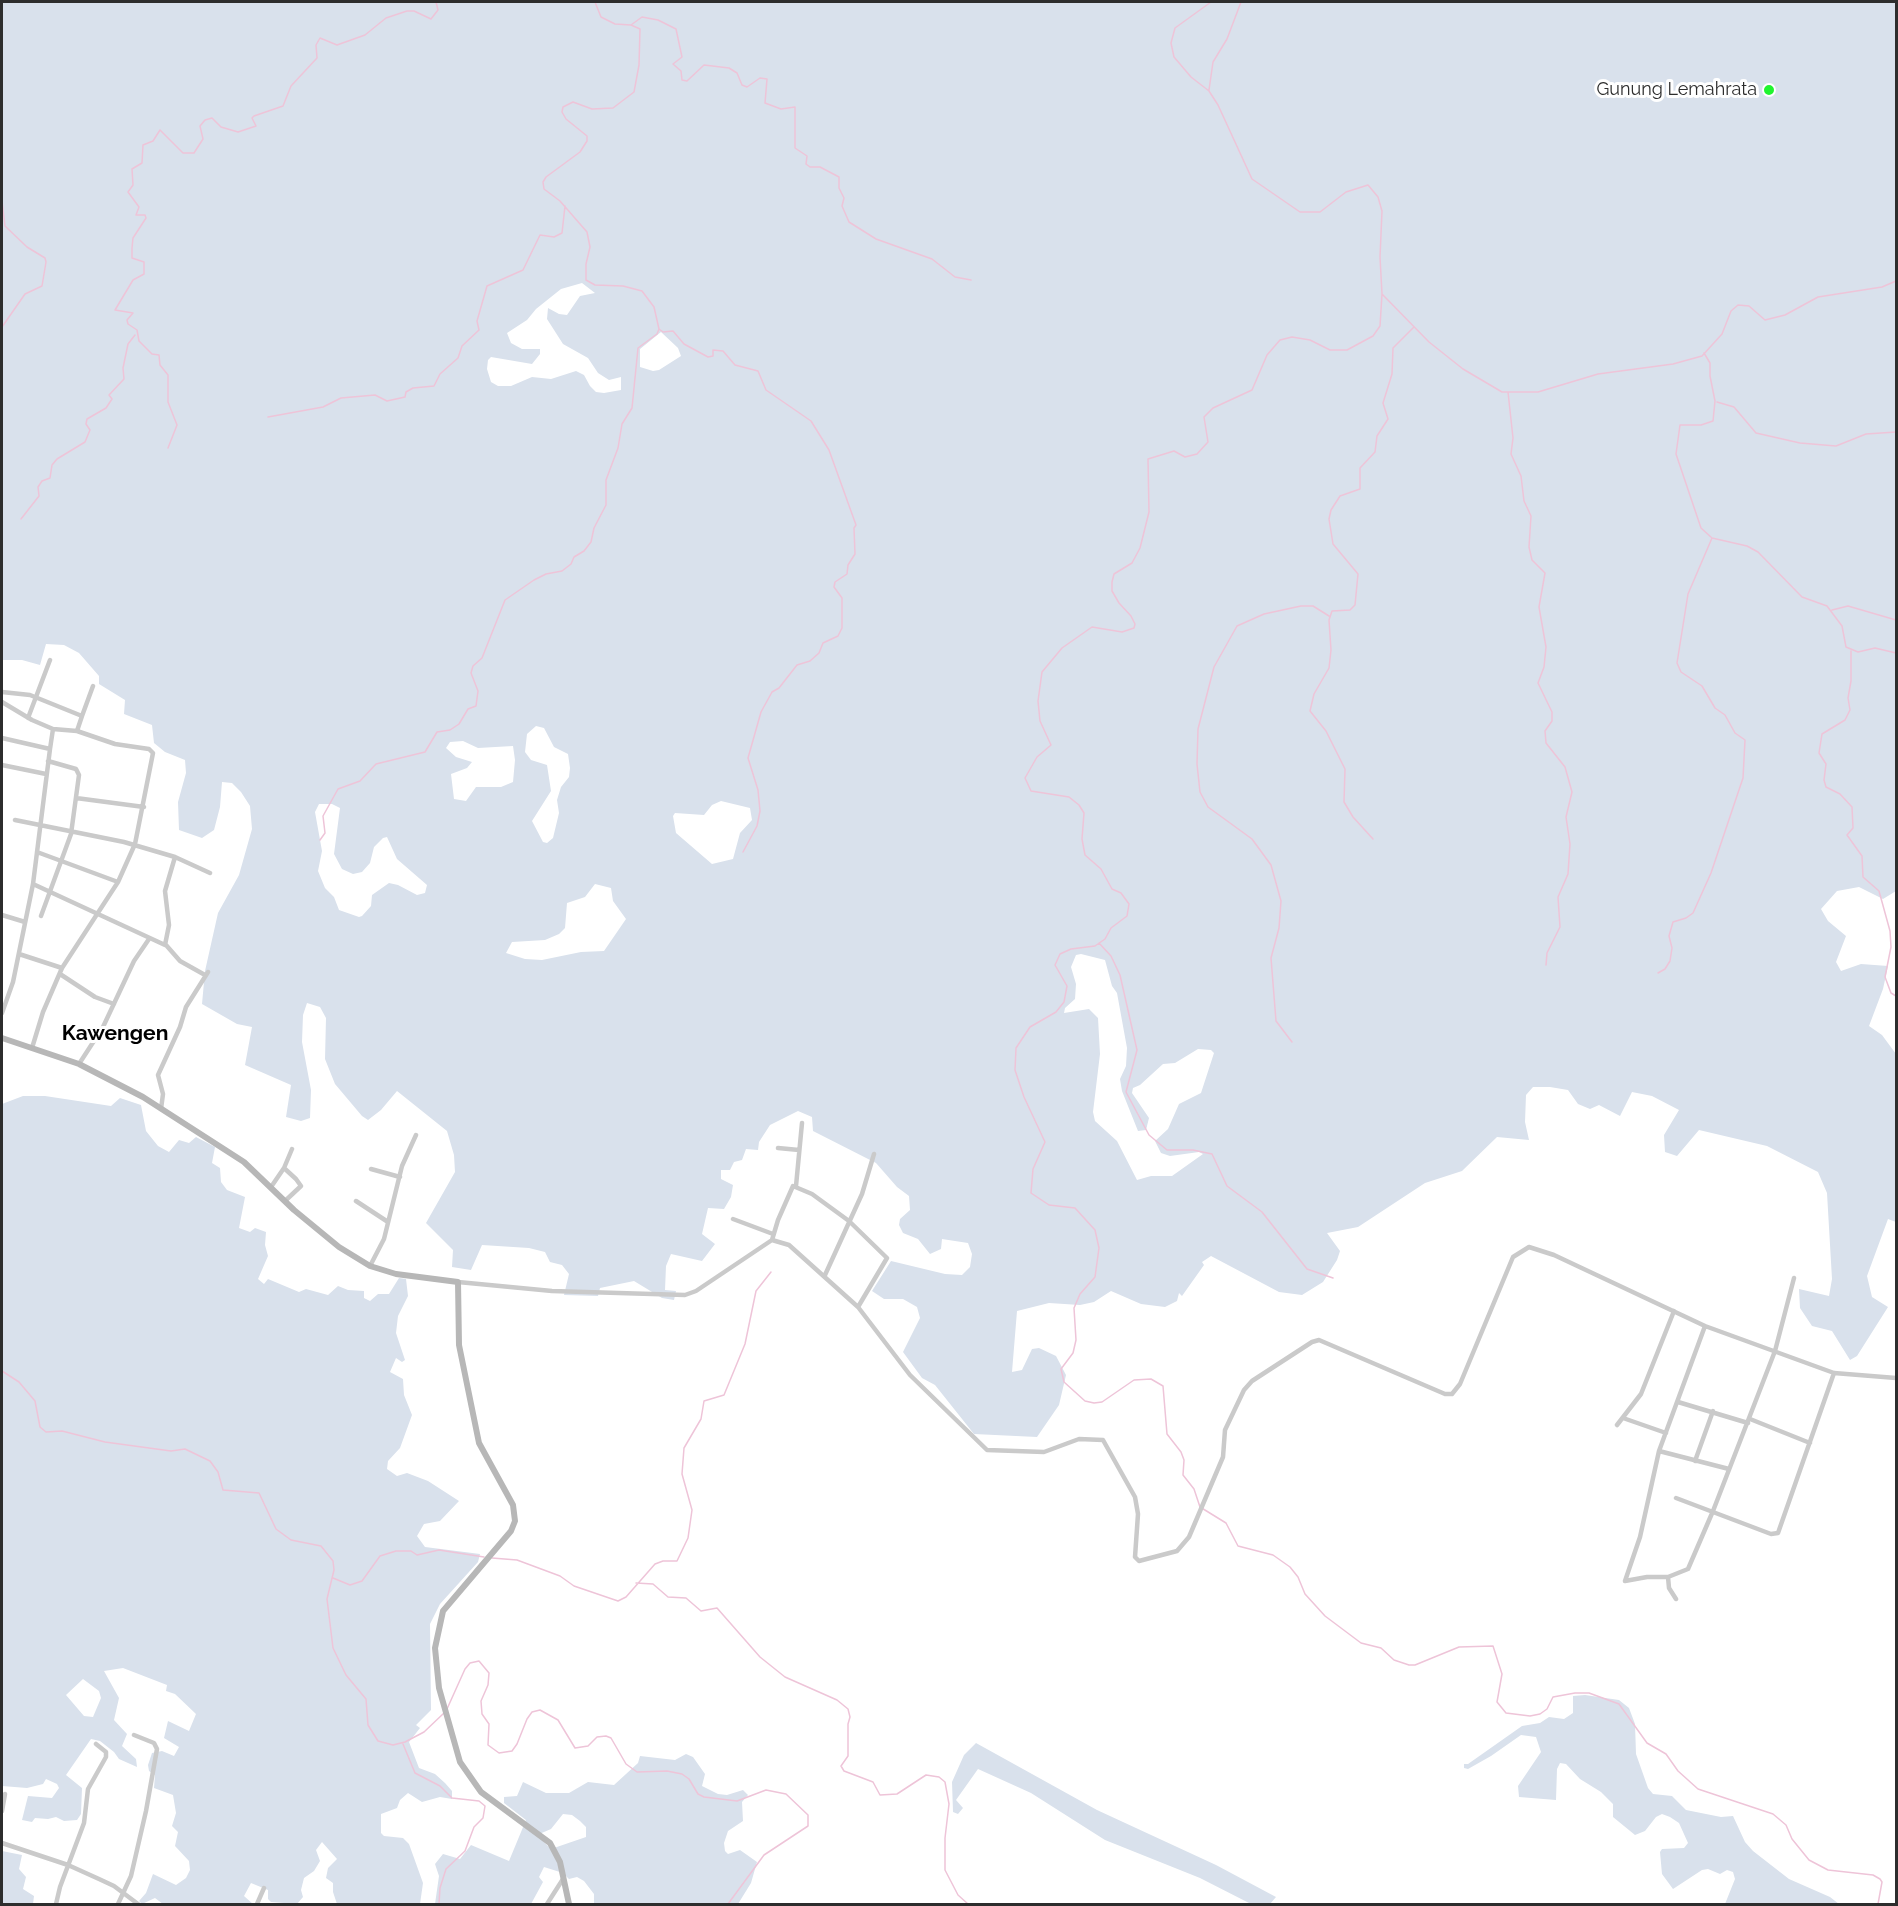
<!DOCTYPE html>
<html>
<head>
<meta charset="utf-8">
<style>
  body { margin:0 }
  #map { position:relative; width:1898px; height:1906px; overflow:hidden; background:#fff; font-family:Raleway,sans-serif }
  canvas { display:block }
  .frame { position:absolute; inset:0; border:3px solid #2d2d2d; pointer-events:none }
</style>
</head>
<body>
<div id="map">
<canvas width="1898" height="1906"></canvas>
<div class="frame"></div>
</div>
<script>
const ctx = document.querySelector('canvas').getContext('2d');
ctx.lineJoin = 'round';
function fillPath(path, color) {
  ctx.fillStyle = color;
  ctx.fill(path, 'evenodd');
}
function toPath(rows) {
  const path = new Path2D();
  for (const r of rows) {
    path.moveTo(r[0], r[1]);
    for (let i = 2; i < r.length; i += 2) path.lineTo(r[i], r[i + 1]);
  }
  return path;
}
function strokePath(path, color, width, dash) {
  ctx.strokeStyle = color;
  ctx.lineWidth = width;
  ctx.lineCap = dash ? 'butt' : 'round';
  ctx.setLineDash(dash || []);
  ctx.stroke(path);
}
function drawText(font, color, halo, rows, align = 'center') {
  ctx.font = font + ' Raleway,sans-serif';
  ctx.lineWidth = 6;
  ctx.setLineDash([]);
  ctx.textBaseline = 'middle';
  ctx.strokeStyle = halo;
  ctx.fillStyle = color;
  for (const [text, x, y, turn = 0] of rows) {
    ctx.save();
    ctx.translate(x, y);
    ctx.rotate((+turn || 0) * Math.PI / 180);
    ctx.textAlign = isNaN(turn) ? turn : align;
    if (halo) ctx.strokeText(text, 0, 0);
    ctx.fillText(text, 0, 0);
    ctx.restore();
  }
}
const green = toPath([
  [2,2,1896,2,1896,891,1883,899,1859,887,1837,891,1821,909,1828,921,1846,936,1836,962,1841,971,1861,964,1888,966,1883,989,1869,1026,1882,1035,1896,1054,1896,1222,1888,1219,1867,1276,1872,1297,1888,1307,1857,1356,1850,1360,1832,1331,1812,1326,1800,1308,1799,1289,1829,1296,1832,1279,1827,1193,1818,1172,1767,1146,1699,1130,1677,1156,1665,1152,1664,1135,1679,1110,1652,1096,1632,1092,1620,1116,1599,1105,1590,1109,1578,1104,1568,1090,1550,1087,1533,1087,1526,1095,1525,1122,1529,1140,1497,1137,1462,1171,1425,1183,1358,1227,1327,1233,1340,1251,1337,1260,1323,1282,1302,1295,1279,1292,1211,1256,1202,1262,1204,1265,1182,1296,1179,1293,1177,1301,1165,1307,1141,1304,1111,1291,1094,1302,1080,1305,1049,1303,1017,1311,1012,1372,1022,1370,1032,1349,1039,1348,1056,1356,1066,1375,1059,1405,1037,1437,974,1434,935,1385,922,1378,903,1352,920,1318,917,1307,903,1299,884,1299,872,1291,891,1261,945,1274,962,1275,970,1267,972,1254,968,1243,942,1239,941,1249,930,1254,918,1239,903,1233,899,1225,900,1219,910,1210,909,1196,897,1187,876,1163,813,1131,812,1117,798,1111,770,1125,759,1142,758,1150,746,1149,742,1160,734,1162,730,1170,721,1170,721,1179,733,1185,731,1197,724,1209,708,1208,702,1234,715,1244,702,1261,671,1254,666,1266,665,1290,676,1291,674,1300,662,1298,634,1281,600,1288,598,1296,564,1295,569,1274,562,1265,550,1262,545,1252,529,1248,482,1245,471,1270,452,1267,453,1250,426,1223,455,1172,454,1155,447,1131,397,1091,381,1110,368,1120,362,1116,335,1084,325,1059,326,1018,320,1007,307,1003,303,1015,302,1042,311,1090,310,1118,301,1121,286,1117,291,1085,245,1065,252,1027,237,1024,202,1004,205,971,218,913,239,875,252,829,250,806,241,792,232,783,222,782,220,807,214,830,202,838,179,830,178,802,186,773,185,760,165,752,154,743,152,725,124,714,125,700,99,684,99,676,79,653,64,645,46,644,40,665,22,660,2,660],
  [582,283,595,293,580,296,567,315,559,314,548,308,547,319,563,344,588,358,598,373,609,380,621,377,621,390,604,393,596,392,590,386,584,375,576,371,551,379,532,377,511,386,498,386,491,382,487,369,488,360,491,357,532,364,540,354,540,349,522,349,511,343,507,333,527,320,536,309,561,289],
  [661,332,678,348,681,356,659,370,653,371,640,367,640,349],
  [536,726,544,728,554,747,568,754,570,768,569,777,561,787,557,800,559,813,553,838,547,843,543,842,532,821,551,791,547,765,531,760,525,752,527,734],
  [463,741,478,748,513,746,515,760,513,782,501,787,476,787,466,801,454,799,451,774,467,768,472,762,456,757,446,748,450,742],
  [721,801,750,808,752,820,740,833,733,859,712,864,676,833,673,816,675,813,704,815,712,805],
  [319,804,332,804,340,808,334,854,342,869,353,874,362,872,370,863,374,847,383,838,387,837,397,859,427,885,425,893,417,895,398,885,389,883,372,895,371,906,362,916,359,917,339,910,334,897,325,888,318,871,322,851,315,812],
  [595,884,611,888,613,901,626,919,604,951,581,952,542,960,525,959,506,953,512,942,545,940,559,934,565,928,567,903,585,897],
  [1081,954,1105,960,1112,986,1117,993,1127,1048,1126,1066,1120,1079,1122,1091,1138,1131,1146,1130,1149,1118,1132,1093,1133,1088,1140,1085,1163,1064,1175,1063,1198,1049,1211,1050,1214,1053,1201,1093,1179,1104,1168,1129,1155,1141,1161,1153,1170,1156,1199,1152,1203,1154,1172,1176,1151,1176,1137,1180,1117,1141,1095,1121,1093,1112,1100,1054,1098,1018,1089,1009,1064,1013,1065,1008,1075,999,1076,984,1071,967,1076,955],
  [23,1096,45,1096,111,1106,120,1098,141,1105,146,1131,158,1146,169,1152,179,1140,189,1143,196,1137,215,1147,212,1163,220,1168,221,1182,227,1190,245,1197,239,1228,250,1232,255,1228,266,1232,265,1245,268,1256,258,1279,264,1284,268,1279,299,1292,306,1289,328,1295,338,1286,348,1290,364,1291,364,1298,370,1301,378,1294,389,1294,399,1278,406,1279,408,1296,398,1316,396,1333,405,1360,402,1362,396,1358,390,1372,403,1379,404,1395,412,1415,400,1448,388,1461,387,1469,397,1476,407,1473,428,1481,459,1501,440,1521,424,1524,417,1536,425,1547,480,1554,478,1562,440,1604,430,1624,431,1710,416,1725,420,1728,409,1742,419,1768,435,1774,445,1783,452,1791,452,1799,440,1797,422,1802,408,1793,400,1800,397,1808,381,1814,381,1833,384,1836,403,1838,409,1844,423,1883,420,1904,337,1904,333,1892,333,1883,326,1878,328,1868,337,1859,322,1842,316,1850,320,1861,314,1871,304,1878,301,1890,303,1897,297,1904,271,1902,268,1899,268,1890,251,1883,244,1896,253,1904,163,1904,155,1898,142,1904,139,1901,146,1893,153,1874,176,1885,186,1878,190,1870,189,1861,175,1846,178,1832,172,1826,176,1813,173,1795,154,1788,155,1775,149,1771,148,1765,152,1753,162,1751,174,1756,179,1747,164,1738,168,1721,189,1731,196,1714,175,1694,166,1691,167,1685,123,1668,104,1671,119,1698,114,1720,127,1734,122,1746,136,1759,137,1767,119,1759,114,1752,100,1741,91,1739,66,1775,82,1788,81,1814,77,1820,64,1821,56,1817,48,1819,35,1818,32,1822,22,1820,28,1796,52,1798,59,1788,57,1784,46,1779,43,1784,27,1788,2,1786,2,1104],
  [83,1679,99,1691,101,1698,93,1717,84,1716,66,1695],
  [1585,1695,1619,1700,1629,1708,1635,1724,1636,1754,1648,1788,1653,1794,1672,1796,1686,1810,1721,1817,1733,1816,1745,1842,1753,1851,1789,1879,1830,1897,1839,1904,1725,1904,1735,1879,1733,1872,1727,1870,1720,1874,1708,1869,1702,1870,1673,1889,1662,1874,1660,1852,1662,1849,1684,1848,1688,1843,1679,1823,1670,1817,1662,1814,1656,1817,1645,1831,1635,1835,1613,1817,1613,1804,1601,1792,1580,1779,1566,1764,1560,1763,1557,1769,1556,1800,1519,1797,1518,1786,1541,1752,1536,1737,1521,1735,1491,1756,1468,1769,1464,1768,1464,1764,1468,1764,1522,1726,1540,1723,1549,1717,1564,1719,1573,1713,1573,1696],
  [976,1743,1097,1810,1216,1865,1276,1897,1270,1904,1251,1904,1200,1878,1105,1840,1031,1793,978,1769,956,1800,963,1808,958,1814,953,1812,952,1782,964,1755],
  [686,1754,693,1757,705,1774,702,1786,718,1794,727,1795,743,1790,748,1795,742,1802,743,1821,728,1831,724,1843,725,1851,728,1854,740,1850,757,1862,751,1883,738,1904,594,1904,594,1894,584,1881,577,1877,569,1879,563,1873,544,1867,539,1877,543,1882,531,1904,435,1904,439,1876,435,1864,443,1854,460,1859,471,1845,509,1861,526,1820,504,1803,504,1797,517,1796,523,1782,546,1793,569,1793,588,1782,614,1785,638,1763,640,1756,675,1760],
  [563,1814,572,1815,580,1821,586,1827,586,1837,551,1849,537,1835,551,1829],
  [2,1851,22,1855,19,1869,26,1877,23,1889,34,1896,33,1904,2,1904]
]);
const stream = toPath([
  [1211,2,1175,28,1171,43,1174,57,1191,77,1209,91,1218,105,1252,179,1300,212,1320,212,1346,192,1368,185,1378,197,1382,211,1380,257,1382,294,1429,342,1463,369,1502,392,1538,392,1598,374,1673,364,1702,356,1722,334,1731,311,1738,305,1749,306,1765,320,1785,315,1818,297,1882,287,1896,281],
  [631,25,642,17,658,20,676,29,682,57,673,64,681,71,682,80,687,81,704,65,729,68,737,73,742,85,747,87,760,78,767,79,765,103,781,109,795,107,795,148,807,156,806,164,810,167,820,167,839,177,839,188,844,198,842,206,849,222,876,239,932,259,955,277,971,280],
  [1209,90,1213,62,1227,39,1241,2],
  [2,201,5,226,27,247,45,258,46,262,42,286,25,294,2,327],
  [1382,294,1380,326,1373,336,1347,350,1330,350,1310,340,1292,337,1280,340,1267,355,1252,390,1213,408,1204,417,1208,442,1197,454,1185,457,1174,451,1148,459,1149,512,1140,548,1132,563,1114,574,1112,582,1112,591,1119,603,1131,616,1135,624,1134,628,1122,632,1092,627,1062,648,1042,672,1038,701,1040,721,1051,745,1037,757,1025,778,1031,791,1069,797,1079,805,1084,813,1082,839,1085,855,1101,869,1112,889,1121,893,1129,904,1127,916,1111,928,1105,939,1095,946,1071,949,1060,954,1055,965,1067,986,1064,1002,1056,1012,1030,1027,1016,1048,1015,1070,1024,1097,1045,1142,1033,1169,1031,1193,1049,1205,1075,1208,1095,1230,1099,1248,1095,1277,1080,1294,1074,1308,1076,1340,1073,1353,1061,1369,1064,1382,1085,1401,1094,1403,1102,1402,1134,1380,1151,1379,1163,1386,1167,1434,1181,1452,1184,1460,1183,1475,1194,1489,1200,1507,1226,1523,1238,1546,1273,1555,1290,1567,1298,1577,1305,1594,1325,1616,1361,1643,1381,1648,1394,1660,1409,1665,1415,1665,1459,1647,1493,1646,1502,1674,1497,1702,1506,1713,1530,1716,1540,1714,1547,1709,1553,1697,1575,1693,1589,1693,1619,1704,1647,1743,1666,1754,1678,1771,1698,1789,1773,1814,1786,1825,1792,1839,1809,1860,1828,1870,1873,1875,1880,1879,1882,1882,1878,1904],
  [659,329,663,332,673,331,684,344,708,357,713,356,713,350,723,351,735,365,758,371,766,390,811,421,829,450,856,525,854,528,855,554,848,565,847,574,835,582,834,587,842,598,842,628,838,636,823,643,819,653,810,661,797,665,779,688,772,692,761,712,748,758,758,790,760,811,757,826,743,852],
  [1704,353,1710,363,1710,376,1715,401,1713,421,1701,425,1680,425,1676,454,1701,528,1712,538,1747,546,1758,552,1802,597,1827,606,1842,626,1846,647,1858,652,1875,648,1896,653],
  [1508,392,1513,438,1511,454,1521,476,1524,501,1531,516,1529,547,1532,560,1545,573,1539,607,1546,647,1544,667,1538,683,1552,712,1552,721,1545,731,1546,743,1565,767,1572,792,1566,817,1570,844,1568,874,1558,897,1560,927,1547,953,1546,965],
  [1717,402,1734,407,1756,433,1800,443,1836,446,1866,434,1896,432],
  [268,417,323,407,341,398,375,395,387,401,405,397,406,392,413,388,434,386,440,374,458,358,462,346,479,330,477,321,487,286,523,270,540,235,554,237,562,233,565,206],
  [168,448,177,425,168,402,168,375,160,365,159,355,152,354,139,341,137,330,128,324,127,320,133,313,115,310,133,280,144,274,144,262,132,258,132,248,133,238,146,218,145,215,136,215,139,207,128,192,133,185,132,169,142,163,143,145,153,141,160,130,183,153,194,153,203,139,200,126,205,120,212,118,221,127,238,132,256,126,252,118,254,116,283,106,291,86,317,58,316,45,320,38,337,45,365,35,386,18,407,11,414,11,431,19,438,10,436,2],
  [21,519,39,496,38,487,42,481,50,478,52,465,57,459,85,442,90,430,86,424,87,419,106,408,112,399,109,395,124,379,123,368,128,344,135,335],
  [1832,610,1848,606,1896,620],
  [1851,651,1851,681,1848,698,1850,710,1845,720,1822,734,1819,753,1826,764,1824,780,1826,787,1840,794,1852,807,1853,828,1847,835,1862,856,1863,877,1879,891,1890,931,1891,947,1885,977,1891,993,1896,996],
  [1373,839,1353,817,1344,802,1345,769,1326,731,1310,711,1314,694,1329,668,1331,650,1329,620,1332,611,1350,610,1355,605,1358,574,1333,544,1329,519,1331,510,1340,496,1360,489,1360,468,1375,452,1377,436,1388,419,1383,403,1392,374,1393,348,1414,327],
  [320,840,325,833,323,816,338,789,360,781,376,764,425,752,437,732,450,730,459,724,468,709,476,706,478,691,471,673,473,666,482,658,505,600,534,580,546,574,562,571,571,564,574,557,584,551,591,542,594,528,606,505,606,480,618,448,622,424,632,408,638,348,657,334,659,329,654,307,642,291,623,286,595,285,586,280,586,264,590,247,587,232,560,201,544,189,543,182,546,177,580,152,587,141,587,136,566,119,562,112,563,107,573,102,592,109,613,108,634,92,639,65,640,29,631,25,615,24,601,17,595,2],
  [1099,943,1111,956,1120,975,1137,1050,1126,1092,1149,1135,1167,1150,1193,1150,1212,1154,1227,1186,1262,1212,1307,1269,1333,1278],
  [1658,973,1665,969,1670,961,1672,948,1669,936,1673,922,1686,918,1693,913,1711,873,1743,778,1745,740,1735,733,1725,715,1715,708,1702,686,1681,672,1677,663,1688,594,1712,538],
  [1292,1042,1276,1021,1271,958,1279,928,1281,901,1271,865,1252,839,1208,807,1200,792,1197,764,1198,729,1214,667,1237,626,1264,614,1301,606,1313,606,1329,616],
  [2,1371,19,1382,35,1401,40,1427,46,1432,62,1431,105,1442,171,1451,185,1449,210,1461,218,1472,223,1490,259,1493,276,1529,291,1540,321,1546,333,1561,334,1570,327,1599,333,1648,346,1675,366,1699,368,1725,378,1741,393,1745,405,1742,424,1732,444,1713],
  [492,1558,517,1560,560,1576,574,1586,618,1601,626,1597,655,1564,663,1561,677,1561,688,1538,692,1510,682,1474,684,1448,701,1419,704,1401,724,1395,745,1344,756,1291,771,1272],
  [333,1578,350,1585,362,1581,380,1556,396,1551,411,1551,417,1555,439,1550,484,1557],
  [636,1583,653,1584,668,1597,686,1598,701,1611,717,1608,760,1657,785,1677,837,1700,848,1709,850,1717,848,1724,848,1756,841,1766,844,1771,873,1782,880,1795,897,1794,926,1775,939,1777,945,1782,949,1804,945,1838,945,1870,958,1895,968,1904],
  [447,1709,465,1669,470,1663,479,1661,489,1673,488,1685,481,1701,482,1714,489,1724,488,1745,499,1753,512,1751,517,1744,527,1719,532,1712,540,1710,558,1720,575,1748,588,1746,597,1737,606,1736,611,1738,626,1764,637,1772,667,1771,682,1774,689,1779,698,1794,704,1797,737,1801,766,1790,786,1794,808,1815,808,1826,764,1855,728,1904],
  [403,1744,415,1773,440,1786,452,1798,479,1801,485,1806,483,1818,474,1827,465,1851,446,1869,440,1888,439,1904]
]);
const minor = toPath([
  [2,692,30,695,82,716,93,686],
  [2,702,32,720,53,729,50,749],
  [28,718,50,660],
  [77,731,82,716],
  [2,738,50,749,33,884,13,982,2,1013],
  [2,765,46,774],
  [76,798,144,807],
  [15,820,124,842,175,857,210,873],
  [37,852,118,882],
  [33,884,165,945,169,925,165,891,175,857],
  [2,915,25,922],
  [41,916,71,834,79,775,76,769,48,761],
  [166,945,180,961,205,975],
  [19,954,62,968],
  [60,974,95,997,114,1004],
  [32,1048,43,1012,62,968,118,882,135,844,153,753,149,749,115,744,77,731,53,729],
  [79,1064,103,1027,134,961,149,939],
  [161,1109,163,1094,158,1075,180,1027,186,1007,208,972],
  [778,1148,799,1150],
  [284,1168,292,1149],
  [371,1169,400,1177],
  [796,1186,802,1123],
  [271,1187,284,1168,296,1179,301,1186,285,1201],
  [356,1201,388,1222],
  [733,1219,773,1234],
  [772,1240,778,1220,793,1186,812,1194,849,1221,887,1258,858,1307],
  [370,1266,384,1239,402,1166,416,1135],
  [825,1275,862,1194,874,1154],
  [458,1282,552,1291,685,1295,696,1291,772,1240,789,1245,858,1307,910,1375,987,1450,1044,1452,1079,1439,1103,1440,1135,1497,1138,1514,1135,1557,1139,1561,1177,1551,1189,1537,1223,1457,1225,1430,1244,1390,1252,1381,1312,1342,1319,1340,1445,1394,1452,1394,1460,1384,1513,1257,1529,1247,1554,1255,1705,1326,1834,1373,1896,1378],
  [1678,1402,1748,1423],
  [1623,1418,1666,1433],
  [1750,1419,1810,1443],
  [1617,1425,1641,1394,1674,1311],
  [1659,1451,1729,1469],
  [1695,1461,1713,1411],
  [1676,1498,1771,1534,1778,1533,1834,1373],
  [1668,1577,1647,1577,1625,1581,1640,1537,1659,1451,1705,1326],
  [1676,1599,1669,1588,1668,1577,1688,1569,1713,1511,1775,1351,1794,1278],
  [2,1811,5,1794],
  [2,1843,68,1865,99,1879,114,1886,138,1904],
  [56,1904,60,1887,84,1823,88,1789,106,1757,106,1752,96,1744],
  [118,1904,131,1876,146,1811,157,1749,154,1743,134,1735],
  [257,1904,264,1888],
  [547,1904,563,1879]
]);
const secondary = toPath([
  [2,1038,79,1064,143,1097,244,1162,294,1210,339,1247,370,1266,396,1274,458,1282,459,1345,479,1443,513,1505,515,1521,511,1531,443,1611,435,1648,439,1688,460,1762,481,1792,550,1843,560,1862,569,1904]
]);
const markers = [
  [1769,90,6,"#20f42e"]
];
const poiNames = [
  ["Gunung Lemahrata",1757,90]
];
const quarterNames = [
  ["Kawengen",115,1034]
];
fillPath(green, '#d9e1ec');
strokePath(stream, '#eec4d8', 1.5);
strokePath(minor, '#cacaca', 4.5);
strokePath(secondary, '#b7b7b7', 6);
for (const [x, y, r, color] of markers) {
  const dot = new Path2D();
  dot.arc(x, y, r, 0, 2 * Math.PI);
  ctx.fillStyle = color;
  ctx.fill(dot);
  strokePath(dot, '#fff', 2);
}
drawText('18px', '#2d2d2d', '#fff', poiNames, 'right');
drawText('bold 21px', '#000', '#fff', quarterNames);
</script>
</body>
</html>
